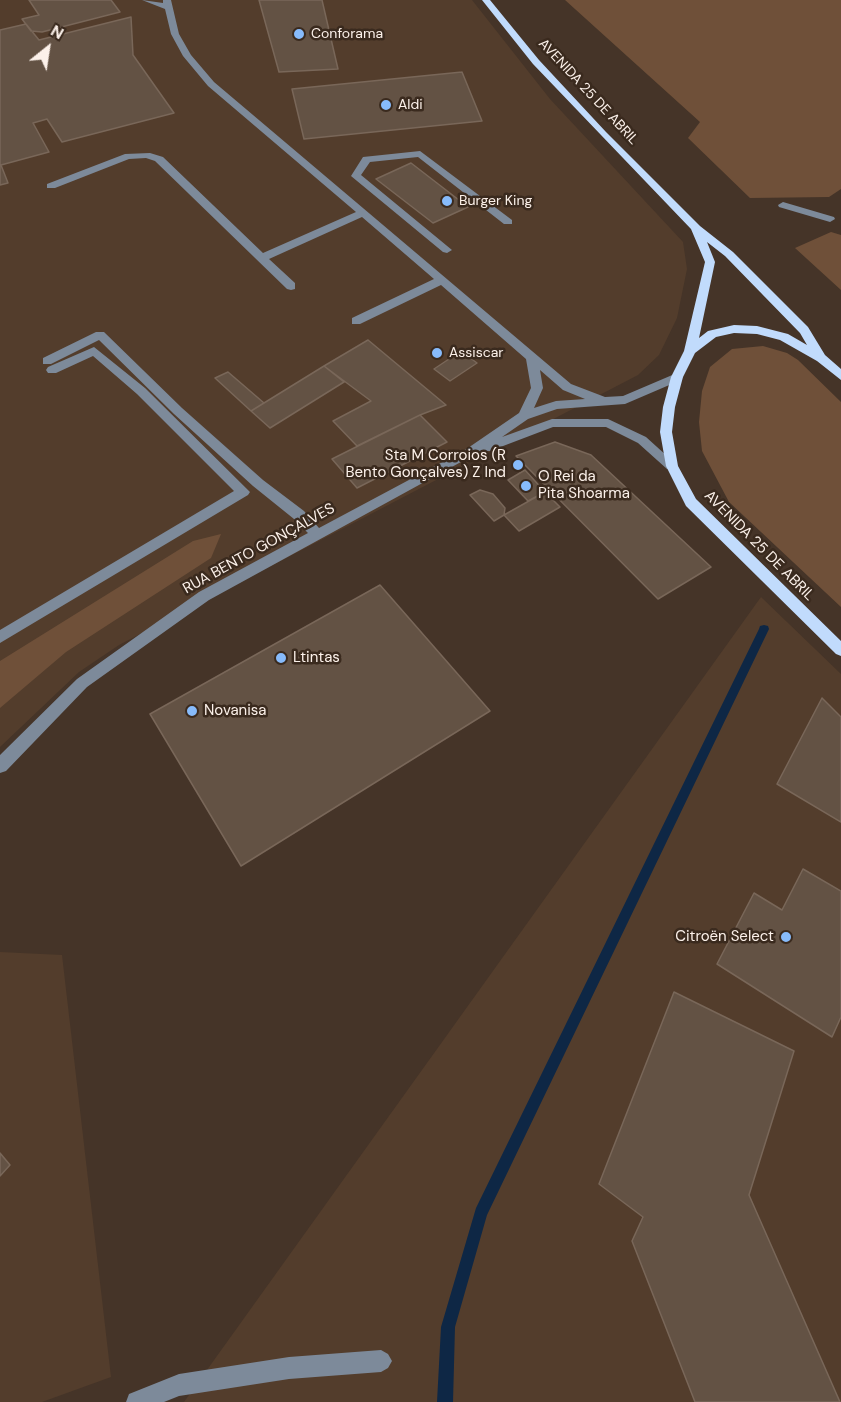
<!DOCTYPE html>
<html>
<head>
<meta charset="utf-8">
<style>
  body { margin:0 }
  #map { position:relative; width:841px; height:1402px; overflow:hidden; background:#453428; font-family:"DM Sans",sans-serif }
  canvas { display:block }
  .north { position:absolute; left:18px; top:18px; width:60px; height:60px; -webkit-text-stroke:4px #3a2a1e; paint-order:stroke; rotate:30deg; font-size:16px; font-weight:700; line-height:24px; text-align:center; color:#fcf1ea }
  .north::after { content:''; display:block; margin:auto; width:21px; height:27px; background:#fcf1ea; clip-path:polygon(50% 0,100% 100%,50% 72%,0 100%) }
</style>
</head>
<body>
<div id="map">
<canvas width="841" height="1402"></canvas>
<div class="north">N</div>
</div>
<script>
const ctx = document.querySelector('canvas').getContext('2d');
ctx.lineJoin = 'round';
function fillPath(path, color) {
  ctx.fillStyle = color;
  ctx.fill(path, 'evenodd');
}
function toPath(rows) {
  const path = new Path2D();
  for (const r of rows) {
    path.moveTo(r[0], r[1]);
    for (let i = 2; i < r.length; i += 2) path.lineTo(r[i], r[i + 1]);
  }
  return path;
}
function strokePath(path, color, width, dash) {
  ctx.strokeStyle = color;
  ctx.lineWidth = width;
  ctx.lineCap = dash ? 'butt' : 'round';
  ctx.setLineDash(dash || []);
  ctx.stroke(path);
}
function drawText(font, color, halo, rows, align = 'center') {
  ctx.font = font + ' "DM Sans",sans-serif';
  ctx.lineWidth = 5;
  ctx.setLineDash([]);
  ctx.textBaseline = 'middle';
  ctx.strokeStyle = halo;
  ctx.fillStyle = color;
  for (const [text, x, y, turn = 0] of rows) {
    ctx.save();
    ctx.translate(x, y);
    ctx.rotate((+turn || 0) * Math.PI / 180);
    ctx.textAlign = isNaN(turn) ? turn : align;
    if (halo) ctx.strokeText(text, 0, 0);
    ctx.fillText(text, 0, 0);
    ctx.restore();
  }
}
const built = toPath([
  [0,0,472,0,550,99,683,242,687,269,677,318,659,355,638,375,119,645,79,672,0,747],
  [761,597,841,674,841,1402,184,1402],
  [0,952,62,955,111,1377,42,1402,0,1402]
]);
const green = toPath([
  [565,0,841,0,841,189,829,197,750,198,688,138,700,122],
  [831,232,841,235,841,290,795,248],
  [763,346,787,353,798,360,841,402,841,607,729,502,702,451,699,422,702,391,710,367,732,349],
  [221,534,211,558,66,652,0,708,0,661,193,541]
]);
const stream = toPath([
  [764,625,768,626,769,629,487,1215,455,1327,453,1402,437,1402,441,1327,476,1208,759,629,760,626,764,625]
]);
const building = toPath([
  [29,0,111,0,120,12,42,32,31,31,22,19,39,15,29,0],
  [259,0,322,0,338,69,279,72,259,0],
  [131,17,133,55,174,113,62,142,47,119,33,123,49,152,1,165,8,183,0,185,0,30,26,24,39,40,131,17],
  [462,72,482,121,304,139,292,89,462,72],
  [411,163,468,207,433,223,376,179,411,163],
  [368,340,446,405,420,415,357,446,333,421,371,401,324,366,368,340],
  [461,351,477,363,450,381,434,369,461,351],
  [324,366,344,382,270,428,251,411,324,366],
  [228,372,264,403,251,411,215,378,228,372],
  [420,415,447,442,357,488,332,459,420,415],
  [555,442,591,455,711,567,658,599,516,456,555,442],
  [525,470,545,492,528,501,508,480,525,470],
  [480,490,493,494,505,508,504,515,494,521,470,495,480,490],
  [545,492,560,507,519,531,504,515,545,492],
  [380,585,490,711,241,866,150,714,380,585],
  [822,698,841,717,841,822,777,784,822,698],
  [803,869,841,891,841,1017,832,1037,717,964,754,893,782,910,803,869],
  [674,992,794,1051,749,1195,840,1402,695,1402,632,1241,643,1217,599,1184,674,992],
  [0,1153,10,1165,0,1176,0,1153]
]);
const minor = toPath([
  [142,0,163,3,163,0,171,0,179,34,191,55,214,82,571,384,605,397,623,396,677,373,683,377,681,380,625,404,557,409,528,419,502,437,552,419,608,419,646,437,678,466,677,469,667,469,638,443,606,427,553,427,490,451,481,451,209,600,87,687,6,771,0,773,0,755,77,679,199,592,308,533,294,519,253,486,174,414,99,340,51,364,43,364,43,358,96,332,104,332,182,408,263,480,304,511,319,528,465,450,519,413,531,388,526,359,441,285,360,324,352,324,352,318,434,279,362,217,269,259,295,283,295,289,291,290,287,289,155,161,146,158,129,159,55,188,47,188,47,184,125,154,150,153,163,157,263,253,356,212,208,86,183,56,171,34,165,9,142,0],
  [540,370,563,390,585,399,556,401,534,408,543,388,540,370],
  [420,151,512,220,512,224,504,224,418,157,370,162,361,175,452,250,447,253,443,252,351,176,363,157,420,151],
  [783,202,834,217,835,219,830,222,779,207,778,205,783,202],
  [94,347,145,388,250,492,248,495,0,643,0,630,234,491,137,394,93,356,56,373,48,373,46,370,48,367,94,347],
  [381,1350,388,1354,392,1361,388,1368,381,1372,289,1379,179,1396,164,1402,126,1402,129,1394,179,1374,289,1357,381,1350]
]);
const major = toPath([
  [482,0,490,0,539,60,606,132,700,226,733,252,808,327,825,355,841,369,841,380,817,361,780,340,757,334,734,333,716,337,695,353,683,377,675,407,672,432,678,466,696,499,841,641,841,656,836,654,686,506,666,466,660,432,663,407,671,377,684,351,705,262,691,229,533,64,482,0],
  [707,242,725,256,800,333,807,345,788,334,757,326,734,325,708,331,699,338,715,262,707,242]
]);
const markers = [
  [299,34,6,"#87bbfb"],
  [386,105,6,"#87bbfb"],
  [447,201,6,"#87bbfb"],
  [437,353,6,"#87bbfb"],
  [518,465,6,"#87bbfb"],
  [526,486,6,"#87bbfb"],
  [281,658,6,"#87bbfb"],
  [192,711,6,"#87bbfb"],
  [786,937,6,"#87bbfb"]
];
const farPoinames = [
  ["Conforama",311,34],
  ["Aldi",398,105],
  ["Burger King",459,201],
  ["Assiscar",449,353]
];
const farStreetnames = [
  ["AVENIDA 25 DE ABRIL",588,92,47]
];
const poiNames = [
  ["Sta M Corroios (R",506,456,"right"],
  ["Bento Gonçalves) Z Ind",506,473,"right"],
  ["O Rei da",538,477],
  ["Pita Shoarma",538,494],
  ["Ltintas",293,658],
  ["Novanisa",204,711],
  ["Citroën Select",774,937,"right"]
];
const streetNames = [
  ["AVENIDA 25 DE ABRIL",759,546,45],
  ["RUA BENTO GONÇALVES",259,549,-29]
];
fillPath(built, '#533d2c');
fillPath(green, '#6f5039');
fillPath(stream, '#0e2745');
fillPath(building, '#635244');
strokePath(building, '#796759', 1.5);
fillPath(minor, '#7d8a9a');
fillPath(major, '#c1dbfc');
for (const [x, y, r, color] of markers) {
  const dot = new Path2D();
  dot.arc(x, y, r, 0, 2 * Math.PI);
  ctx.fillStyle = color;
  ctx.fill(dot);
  strokePath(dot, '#3a2a1e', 2);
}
drawText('14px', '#fcf1ea', '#3a2a1e', farPoinames, 'left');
drawText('14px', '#fcf1ea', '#3a2a1e', farStreetnames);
drawText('15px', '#fcf1ea', '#3a2a1e', poiNames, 'left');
drawText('15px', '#fcf1ea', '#3a2a1e', streetNames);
</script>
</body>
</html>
